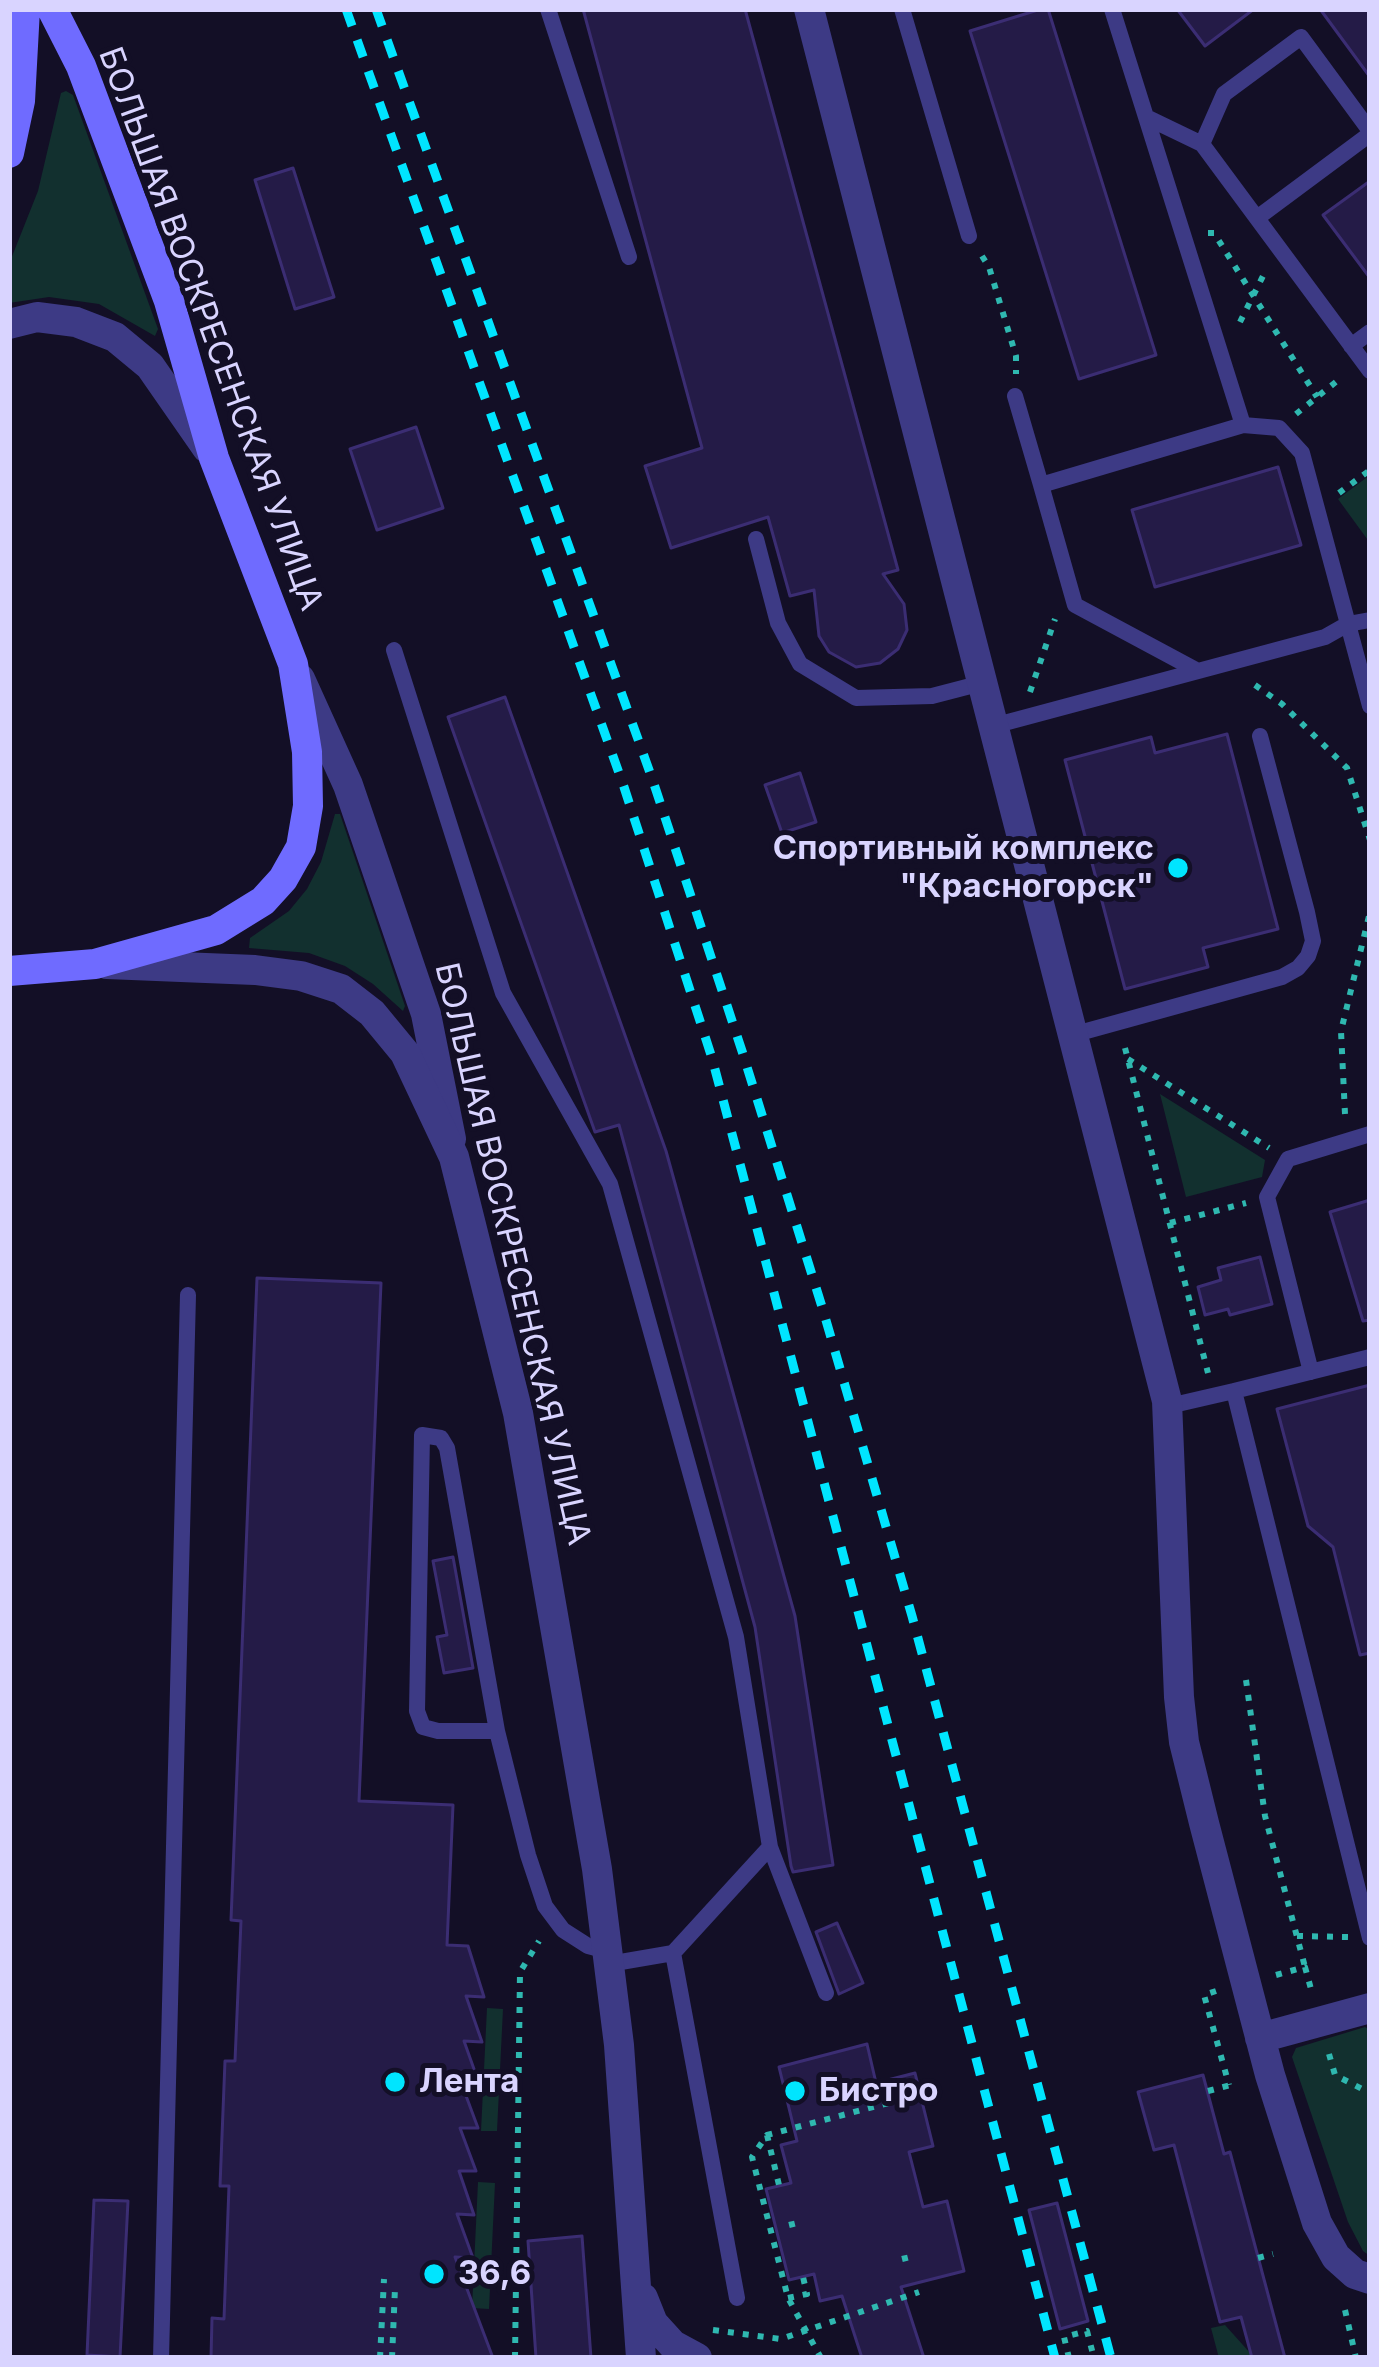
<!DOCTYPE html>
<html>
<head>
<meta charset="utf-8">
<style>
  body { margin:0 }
  #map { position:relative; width:1379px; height:2367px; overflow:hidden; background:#130f26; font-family:Inter,sans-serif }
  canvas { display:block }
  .frame { position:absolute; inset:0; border:12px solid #d9d4ff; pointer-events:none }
</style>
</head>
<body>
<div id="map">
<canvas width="1379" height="2367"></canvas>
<div class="frame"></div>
</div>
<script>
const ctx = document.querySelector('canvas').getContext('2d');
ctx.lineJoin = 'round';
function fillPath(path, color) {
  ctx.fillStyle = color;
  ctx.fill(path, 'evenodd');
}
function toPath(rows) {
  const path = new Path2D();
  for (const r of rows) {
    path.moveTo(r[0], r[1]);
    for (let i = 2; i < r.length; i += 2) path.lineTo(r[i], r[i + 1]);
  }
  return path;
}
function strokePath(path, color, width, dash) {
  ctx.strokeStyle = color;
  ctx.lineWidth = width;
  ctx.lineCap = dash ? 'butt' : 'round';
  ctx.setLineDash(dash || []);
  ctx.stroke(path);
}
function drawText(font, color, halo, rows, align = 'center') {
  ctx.font = font + ' Inter,sans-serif';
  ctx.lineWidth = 10;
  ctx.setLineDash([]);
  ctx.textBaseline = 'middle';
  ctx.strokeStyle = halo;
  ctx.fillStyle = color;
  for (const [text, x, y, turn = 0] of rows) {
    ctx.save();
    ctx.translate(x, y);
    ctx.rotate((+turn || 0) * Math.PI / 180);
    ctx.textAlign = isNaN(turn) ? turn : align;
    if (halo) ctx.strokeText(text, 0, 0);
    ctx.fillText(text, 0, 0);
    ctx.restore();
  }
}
const green = toPath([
  [66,91,73,95,158,329,155,336,99,304,49,297,9,303,9,264,38,191,61,93],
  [1370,475,1370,543,1338,499],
  [335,814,340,814,405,1006,403,1011,373,984,345,966,309,953,249,948,250,938,289,911,307,889,321,862],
  [1160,1094,1265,1160,1262,1177,1186,1197],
  [487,2008,503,2009,497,2131,481,2131],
  [1365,2027,1370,2030,1370,2256,1363,2251,1348,2222,1292,2057,1296,2048],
  [478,2182,495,2183,489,2309,472,2308],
  [1225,2325,1251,2354,1252,2358,1219,2358,1211,2328]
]);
const building = toPath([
  [583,9,745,9,898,570,883,574,904,604,907,630,898,649,880,663,856,667,829,652,819,636,814,590,790,596,768,517,671,548,645,466,702,448,583,9],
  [1041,9,1048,9,1156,355,1079,379,970,31,1041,9],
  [1177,9,1254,9,1205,46,1177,9],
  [1320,9,1370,9,1370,77,1320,9],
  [293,168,334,297,295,309,255,180,293,168],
  [1370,181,1370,278,1323,215,1370,181],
  [416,427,443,508,377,530,350,449,416,427],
  [1278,467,1301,545,1155,587,1132,510,1278,467],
  [505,697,666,1151,795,1616,833,1865,793,1872,791,1866,755,1627,619,1125,595,1132,448,717,505,697],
  [1227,734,1278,929,1203,948,1208,967,1125,989,1065,760,1151,737,1155,753,1227,734],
  [800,773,816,822,782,833,765,785,800,773],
  [1370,1200,1370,1320,1363,1321,1330,1212,1370,1200],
  [1260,1257,1272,1304,1230,1315,1228,1309,1205,1315,1198,1287,1221,1280,1218,1268,1260,1257],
  [257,1278,381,1283,359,1801,453,1805,447,1945,468,1946,484,1997,466,1996,482,2042,464,2041,480,2086,462,2085,478,2128,460,2128,476,2171,459,2171,474,2215,457,2214,473,2258,455,2257,493,2358,211,2358,212,2318,224,2319,229,2186,220,2186,225,2061,235,2061,241,1921,231,1920,257,1278],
  [1370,1385,1370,1653,1360,1655,1333,1547,1308,1526,1277,1409,1370,1385],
  [453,1557,473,1668,444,1673,437,1637,447,1635,433,1561,453,1557],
  [837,1923,863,1983,839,1994,816,1932,837,1923],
  [867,2044,876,2083,915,2073,933,2146,909,2152,923,2207,947,2201,964,2271,901,2287,924,2358,862,2358,842,2296,820,2301,814,2274,789,2280,766,2189,791,2183,781,2145,797,2141,779,2067,867,2044],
  [1203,2075,1224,2154,1230,2152,1285,2358,1252,2358,1241,2317,1220,2322,1174,2145,1154,2150,1138,2092,1203,2075],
  [94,2200,128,2201,120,2357,87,2355,94,2200],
  [1057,2203,1088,2321,1060,2329,1029,2210,1057,2203],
  [582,2236,591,2358,536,2358,528,2241,582,2236]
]);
const path = toPath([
  [1208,233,1214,233,1317,397],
  [982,256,989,267,1016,356,1016,374],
  [1240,322,1266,270],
  [1296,414,1342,377],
  [1339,493,1370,470],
  [1255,685,1282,704,1347,768,1370,840],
  [1030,692,1055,619],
  [1125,1048,1208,1373],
  [1128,1059,1269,1148],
  [1345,1114,1341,1031,1370,912],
  [1170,1223,1246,1203],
  [1246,1680,1265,1816,1305,1967],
  [1297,1936,1348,1937],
  [1276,1975,1305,1967,1311,1989],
  [1216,1991,1204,1995,1229,2085],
  [1329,2054,1335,2075,1370,2093],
  [1208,2091,1231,2085],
  [767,2135,779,2185],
  [789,2225,801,2222],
  [1258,2258,1273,2254],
  [902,2259,914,2256],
  [788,2298,807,2294,803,2277],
  [1345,2310,1356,2358],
  [713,2330,781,2339,919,2292],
  [380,2358,384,2279],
  [392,2358,395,2288],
  [515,2358,520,1972,539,1941],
  [821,2358,788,2298,752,2157,767,2135,896,2101],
  [1069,2358,1064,2337,1087,2331,1094,2358]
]);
const service = toPath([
  [548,9,629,257],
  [902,9,969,236],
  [1112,9,1243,425],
  [1146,117,1202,144,1370,371],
  [1202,144,1224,94,1301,37,1370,131],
  [1257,218,1370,134],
  [1351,346,1370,332],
  [1015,396,1041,485,1243,425,1279,428,1302,453,1370,706],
  [1041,485,1075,605,1198,671],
  [756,539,778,623,800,664,856,698,932,696,982,683],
  [394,650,503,993,610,1184,736,1637,770,1847,826,1993],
  [993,726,1325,637,1348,624,1370,620],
  [1072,1035,1282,977,1298,968,1308,956,1313,941,1307,912,1260,736],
  [1370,1357,1234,1391,1370,1938],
  [1311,1372,1267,1197,1288,1159,1370,1134],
  [1169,1406,1234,1391],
  [497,1731,438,1731,423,1727,417,1711,422,1435,441,1438,447,1448,497,1731,528,1855,545,1906,563,1930,588,1946,607,1951],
  [673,1953,770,1847],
  [609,1964,673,1953,737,2298],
  [161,2358,188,1295]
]);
const minor = toPath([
  [809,9,1167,1401,1179,1697,1184,1742,1204,1823,1270,2075,1317,2223,1336,2257,1355,2274,1370,2279],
  [300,679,348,785,426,1014,451,1139],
  [1260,2038,1370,2008]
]);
const tertiary = toPath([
  [9,324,37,317,76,322,115,337,150,366,207,448],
  [107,964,255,970,301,976,341,989,372,1013,405,1053,454,1157,518,1413,597,1869,619,2045,641,2358],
  [643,2298,653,2323,673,2345,697,2358]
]);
const secondary = toPath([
  [9,153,20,101,25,9],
  [9,971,95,964,216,930,263,901,283,879,301,847,308,806,307,752,293,664,214,458,169,301,81,66,52,9]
]);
const rail = toPath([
  [346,9,624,787,712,1058,1055,2358],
  [376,9,653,781,742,1051,823,1310,912,1616,1111,2358]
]);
const markers = [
  [1178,868,12,"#00e5ff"],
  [395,2082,12,"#00e5ff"],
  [795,2091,12,"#00e5ff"],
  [434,2274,12,"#00e5ff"]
];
const streetNames = [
  ["БОЛЬШАЯ ВОСКРЕСЕНСКАЯ УЛИЦА",210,329,70],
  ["БОЛЬШАЯ ВОСКРЕСЕНСКАЯ УЛИЦА",512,1254,77]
];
const poiNames = [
  ["Спортивный комплекс",1154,849,"right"],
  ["\"Красногорск\"",1154,887,"right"],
  ["Лента",419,2082],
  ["Бистро",819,2091],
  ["36,6",458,2274]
];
fillPath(green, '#12302f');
fillPath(building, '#241b47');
strokePath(building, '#3b2d73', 3);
strokePath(path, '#2fb8b0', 6, [6, 9]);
strokePath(service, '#3d3a85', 16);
strokePath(minor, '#3d3a85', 30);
strokePath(tertiary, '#3d3a85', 30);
strokePath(secondary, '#6f6bff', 30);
strokePath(rail, '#00e5ff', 9, [18, 15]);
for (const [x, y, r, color] of markers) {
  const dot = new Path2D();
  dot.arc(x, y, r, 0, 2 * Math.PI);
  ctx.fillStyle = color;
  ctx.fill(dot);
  strokePath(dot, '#130f26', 4.5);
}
drawText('33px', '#d9d4ff', '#130f26', streetNames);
drawText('bold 33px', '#d9d4ff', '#130f26', poiNames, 'left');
</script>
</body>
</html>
